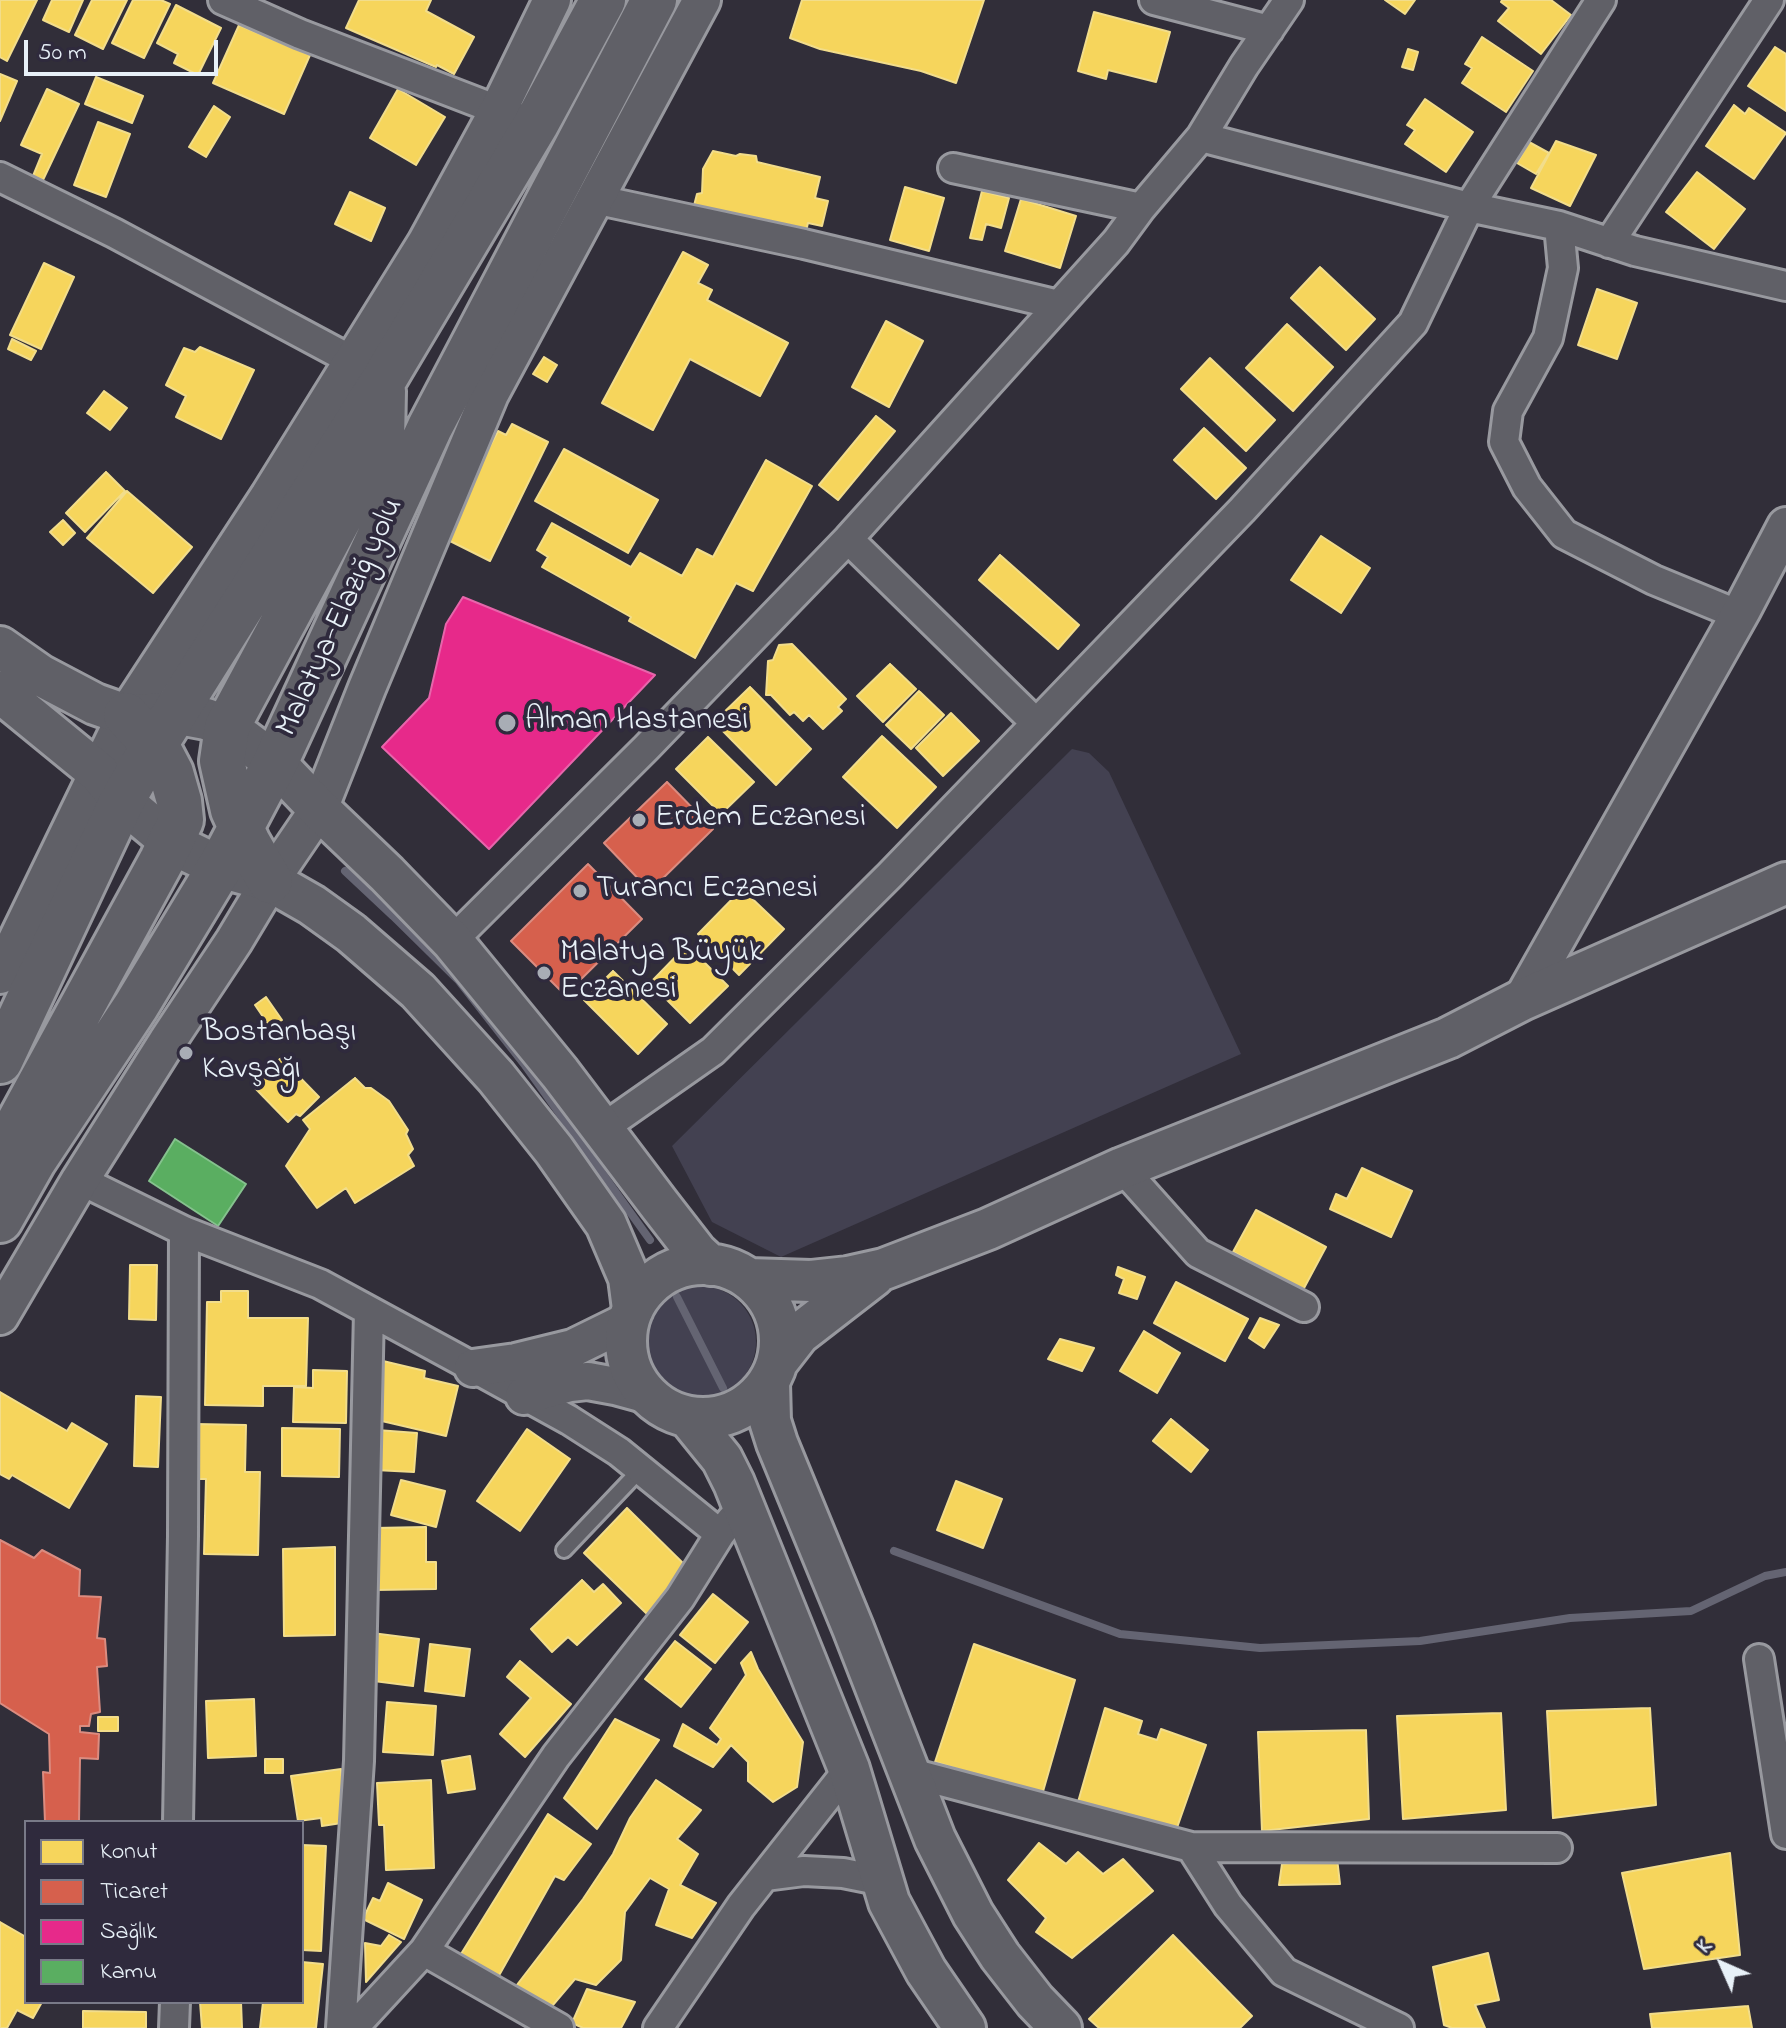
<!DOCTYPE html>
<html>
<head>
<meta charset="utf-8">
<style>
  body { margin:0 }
  #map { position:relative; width:1786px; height:2028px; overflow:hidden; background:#312e39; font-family:"Indie Flower",sans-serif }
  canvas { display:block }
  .legend { position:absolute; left:24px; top:1820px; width:280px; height:184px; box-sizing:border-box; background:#2f2a3d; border:2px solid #797a88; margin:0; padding:10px 14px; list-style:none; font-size:24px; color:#e8f1f8 }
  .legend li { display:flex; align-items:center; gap:16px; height:40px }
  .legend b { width:40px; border:2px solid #797a88 }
  .north { position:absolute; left:1682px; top:1924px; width:80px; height:80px; -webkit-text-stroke:6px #2f2a3d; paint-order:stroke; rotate:315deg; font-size:22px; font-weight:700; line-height:32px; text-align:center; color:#e8f1f8 }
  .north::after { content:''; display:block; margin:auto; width:28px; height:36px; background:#e8f1f8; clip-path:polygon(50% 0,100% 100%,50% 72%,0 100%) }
  .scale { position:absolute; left:24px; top:40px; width:194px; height:36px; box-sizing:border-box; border:4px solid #e8f1f8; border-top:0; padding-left:10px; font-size:24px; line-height:28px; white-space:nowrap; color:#e8f1f8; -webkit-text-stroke:6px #2f2a3d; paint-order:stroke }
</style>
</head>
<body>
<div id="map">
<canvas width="1786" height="2028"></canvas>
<ul class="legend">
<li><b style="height:22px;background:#f6d55c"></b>Konut</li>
<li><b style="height:22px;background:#d6604d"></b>Ticaret</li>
<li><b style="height:22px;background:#e7298a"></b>Sağlık</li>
<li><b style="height:22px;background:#5aae61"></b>Kamu</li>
</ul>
<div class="north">K</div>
<div class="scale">50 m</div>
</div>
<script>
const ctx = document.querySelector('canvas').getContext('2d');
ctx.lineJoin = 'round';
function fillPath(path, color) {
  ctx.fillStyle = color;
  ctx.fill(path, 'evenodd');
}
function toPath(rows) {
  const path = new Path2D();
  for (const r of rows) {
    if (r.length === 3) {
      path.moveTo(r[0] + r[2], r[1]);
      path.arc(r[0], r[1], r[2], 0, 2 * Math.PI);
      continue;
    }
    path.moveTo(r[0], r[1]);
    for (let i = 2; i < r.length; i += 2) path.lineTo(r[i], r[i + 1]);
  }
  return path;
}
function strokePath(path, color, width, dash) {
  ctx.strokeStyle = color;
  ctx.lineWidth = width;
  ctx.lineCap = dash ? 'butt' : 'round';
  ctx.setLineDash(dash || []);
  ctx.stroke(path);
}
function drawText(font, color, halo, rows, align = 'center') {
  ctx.font = font + ' "Indie Flower",sans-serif';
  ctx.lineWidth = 8;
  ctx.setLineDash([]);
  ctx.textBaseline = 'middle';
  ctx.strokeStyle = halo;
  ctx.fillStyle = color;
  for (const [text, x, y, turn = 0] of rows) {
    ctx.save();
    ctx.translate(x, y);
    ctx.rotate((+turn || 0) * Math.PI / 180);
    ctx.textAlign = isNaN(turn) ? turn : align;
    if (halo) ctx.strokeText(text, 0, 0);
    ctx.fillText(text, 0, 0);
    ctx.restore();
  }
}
const green = toPath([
  [1072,749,1089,753,1109,772,1241,1054,781,1257,712,1222,672,1146],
  [700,1342,56]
]);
const homes = toPath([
  [0,0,37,0,7,61,0,57,0,0],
  [52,0,83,0,69,32,43,20,52,0],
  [92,0,127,0,103,49,75,35,92,0],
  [133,0,161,0,170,4,144,58,112,43,133,0],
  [359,0,431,0,426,11,474,37,454,74,437,65,436,67,346,28,359,0],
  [802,0,984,0,956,83,921,71,820,49,790,38,802,0],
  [1385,0,1415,0,1405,14,1385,0],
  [1502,0,1551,0,1571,15,1541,54,1498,21,1509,8,1501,2,1502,0],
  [176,5,221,28,198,75,174,63,178,54,157,43,176,5],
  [1094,12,1170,32,1156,82,1108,70,1106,79,1078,71,1094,12],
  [239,25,310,55,284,114,213,83,239,25],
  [1482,37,1533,71,1506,112,1462,83,1472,68,1465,64,1482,37],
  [1775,47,1786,54,1786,111,1748,86,1775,47],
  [1408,49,1418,52,1413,70,1402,67,1408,49],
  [0,74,17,81,0,121,0,74],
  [96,77,143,96,132,123,85,104,96,77],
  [47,89,79,104,43,180,33,176,42,154,21,145,47,89],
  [398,89,445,117,416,165,370,138,398,89],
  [1425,99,1473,132,1446,172,1405,144,1415,130,1407,125,1425,99],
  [1734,105,1745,114,1749,108,1786,133,1754,179,1706,146,1734,105],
  [214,106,230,117,206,157,189,147,214,106],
  [98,122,130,134,106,197,74,185,98,122],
  [1556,141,1596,155,1570,206,1531,188,1556,141],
  [1529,142,1549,153,1536,174,1517,163,1529,142],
  [713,151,736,156,740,154,756,156,757,162,820,177,815,198,828,201,822,226,808,223,803,243,691,217,697,194,702,193,703,169,713,151],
  [1697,172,1745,209,1714,249,1666,212,1697,172],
  [905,187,944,198,929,251,890,240,905,187],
  [982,191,1009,198,1001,228,986,224,982,240,970,238,982,191],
  [350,192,385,208,371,241,335,224,350,192],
  [1021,199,1076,216,1060,268,1005,251,1021,199],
  [683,252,708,265,698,283,712,290,707,300,788,343,760,396,690,359,653,430,602,403,683,252],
  [44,263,74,277,41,349,10,335,44,263],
  [1320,267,1375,319,1346,350,1291,298,1320,267],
  [1597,289,1637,303,1617,359,1578,345,1597,289],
  [886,321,923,341,889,407,852,387,886,321],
  [1287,324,1333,367,1293,411,1246,368,1287,324],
  [12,339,36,351,31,360,8,349,12,339],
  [200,347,254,370,221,439,176,417,186,396,166,385,184,348,195,352,200,347],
  [544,357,557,365,547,382,533,374,544,357],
  [1210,358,1275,420,1246,451,1181,389,1210,358],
  [104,391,127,408,110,430,87,413,104,391],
  [876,416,895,431,838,500,819,485,876,416],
  [512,424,548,442,490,561,442,537,498,431,506,435,512,424],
  [1204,428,1246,468,1216,499,1174,460,1204,428],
  [564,449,658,500,628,553,535,501,564,449],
  [766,460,812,486,753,591,736,583,695,658,629,621,631,617,542,567,548,557,537,550,552,523,631,567,640,553,682,576,697,549,713,557,766,460],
  [106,472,125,491,85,532,66,513,106,472],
  [127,491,192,547,153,593,87,538,127,491],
  [63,520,75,533,63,545,50,532,63,520],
  [1321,536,1370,568,1341,613,1291,580,1321,536],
  [1000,555,1079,625,1058,649,979,580,1000,555],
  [792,644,846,699,838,707,842,711,823,729,809,715,803,721,794,712,790,715,771,695,766,695,768,661,773,660,779,645,792,644],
  [890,664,916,689,883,722,857,696,890,664],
  [750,687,811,749,776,785,714,722,750,687],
  [919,691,944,715,911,749,886,725,919,691],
  [951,713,979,741,943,776,916,748,951,713],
  [882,736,936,787,897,828,843,777,882,736],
  [708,737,754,782,721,814,676,769,708,737],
  [742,889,784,929,739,975,698,934,742,889],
  [687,945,728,986,690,1023,650,983,687,945],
  [613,971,667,1024,638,1054,584,1000,613,971],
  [266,997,282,1020,270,1027,255,1005,266,997],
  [281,1058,319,1097,300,1116,296,1114,288,1122,252,1085,281,1058],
  [355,1078,365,1088,371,1088,389,1101,408,1130,406,1134,413,1149,408,1155,414,1166,355,1203,346,1188,317,1208,286,1166,310,1129,303,1120,355,1078],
  [1362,1168,1412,1191,1391,1237,1330,1209,1336,1194,1347,1199,1362,1168],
  [1256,1210,1326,1247,1303,1290,1233,1252,1256,1210],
  [130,1265,157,1265,156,1320,129,1319,130,1265],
  [1118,1267,1145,1277,1137,1299,1119,1293,1124,1279,1116,1275,1118,1267],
  [1176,1282,1248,1319,1225,1361,1154,1323,1176,1282],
  [221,1291,248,1291,248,1318,308,1318,306,1386,263,1386,263,1406,205,1405,207,1302,221,1302,221,1291],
  [1260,1318,1279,1325,1264,1348,1249,1338,1260,1318],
  [1144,1331,1180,1353,1157,1393,1120,1371,1144,1331],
  [1060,1339,1094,1348,1082,1371,1048,1359,1060,1339],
  [383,1361,425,1371,424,1378,458,1386,446,1436,369,1418,383,1361],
  [313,1370,347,1371,346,1423,293,1422,294,1387,313,1388,313,1370],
  [0,1392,67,1431,72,1423,107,1444,69,1508,12,1475,9,1479,0,1474,0,1392],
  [136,1396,161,1397,158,1467,134,1466,136,1396],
  [1171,1419,1208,1450,1191,1472,1153,1441,1171,1419],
  [196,1424,246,1425,245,1472,260,1472,258,1555,204,1554,206,1479,195,1479,196,1424],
  [282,1428,340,1429,339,1477,282,1476,282,1428],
  [527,1429,570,1459,520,1531,477,1501,527,1429],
  [377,1430,417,1433,414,1472,375,1470,377,1430],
  [401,1480,445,1491,436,1527,391,1515,401,1480],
  [956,1481,1002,1499,983,1548,937,1530,956,1481],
  [627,1508,690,1570,647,1614,584,1553,627,1508],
  [426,1527,426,1562,436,1562,436,1589,375,1590,374,1528,426,1527],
  [335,1547,335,1635,284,1636,283,1549,335,1547],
  [582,1580,594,1592,603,1584,621,1603,577,1645,568,1637,552,1652,531,1629,582,1580],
  [713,1594,748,1622,715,1663,680,1635,713,1594],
  [372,1633,419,1639,413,1686,366,1680,372,1633],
  [675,1641,711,1669,681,1707,645,1679,675,1641],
  [430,1644,470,1649,464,1696,425,1691,430,1644],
  [974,1644,1075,1680,1042,1795,935,1762,974,1644],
  [751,1652,758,1669,803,1742,797,1787,773,1802,748,1781,748,1762,731,1745,713,1767,674,1746,683,1724,717,1745,721,1739,710,1728,746,1675,741,1663,751,1652],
  [520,1661,571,1704,525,1757,500,1734,531,1698,507,1677,520,1661],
  [254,1699,256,1756,208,1758,206,1701,254,1699],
  [387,1702,436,1706,433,1755,383,1752,387,1702],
  [1105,1708,1142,1721,1138,1734,1157,1740,1161,1729,1206,1745,1172,1842,1074,1816,1105,1708],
  [1650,1708,1656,1805,1553,1818,1547,1711,1650,1708],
  [1501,1713,1506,1810,1403,1819,1397,1716,1501,1713],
  [98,1717,118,1717,118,1731,98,1731,98,1717],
  [615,1719,659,1740,597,1829,564,1798,615,1719],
  [1366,1730,1369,1819,1262,1831,1258,1732,1366,1730],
  [470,1756,475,1789,448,1793,442,1761,470,1756],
  [265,1759,283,1759,283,1773,265,1773,265,1759],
  [341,1769,348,1822,322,1826,321,1818,298,1821,291,1776,341,1769],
  [431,1780,434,1868,386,1870,384,1825,379,1825,377,1783,431,1780],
  [656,1780,701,1810,677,1839,698,1854,680,1885,716,1903,692,1938,656,1925,669,1889,650,1878,625,1912,621,1960,596,1985,575,1979,547,2012,513,1990,583,1899,613,1854,630,1818,656,1780],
  [548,1814,591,1844,564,1880,555,1876,497,1979,461,1954,548,1814],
  [1039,1843,1066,1864,1078,1852,1103,1874,1123,1859,1153,1891,1072,1958,1036,1932,1046,1918,1008,1880,1039,1843],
  [302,1845,326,1846,321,1951,302,1950,302,1845],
  [1730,1853,1740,1955,1644,1969,1622,1873,1730,1853],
  [1337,1858,1340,1884,1279,1885,1282,1864,1337,1858],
  [388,1883,422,1900,404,1939,363,1919,373,1898,380,1901,388,1883],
  [0,1922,26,1937,26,2002,42,2002,33,2018,17,2010,7,2028,0,2028,0,1922],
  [389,1935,401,1942,366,1982,365,1943,381,1946,389,1935],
  [1173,1935,1252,2016,1240,2028,1099,2028,1089,2019,1173,1935],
  [1488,1953,1499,2000,1475,2005,1485,2028,1452,2028,1444,2025,1433,1967,1488,1953],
  [302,1962,323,1964,316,2028,260,2028,263,2002,302,2002,302,1962],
  [587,1989,635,2002,621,2028,583,2028,572,2023,587,1989],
  [200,2002,241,2002,242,2028,202,2028,200,2002],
  [1748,2006,1752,2028,1652,2028,1650,2014,1748,2006],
  [83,2011,146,2012,146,2028,83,2028,83,2011]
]);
const shops = toPath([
  [667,782,713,829,650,891,604,843,667,782],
  [588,864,642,919,565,995,511,941,588,864],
  [0,1540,34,1558,42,1550,80,1570,79,1596,101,1597,97,1638,105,1639,107,1666,97,1667,100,1712,91,1714,89,1726,80,1726,80,1732,99,1734,98,1759,80,1758,79,1822,45,1822,43,1772,50,1773,49,1734,0,1703,0,1540]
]);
const health = toPath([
  [463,597,655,675,489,849,382,747,429,698,446,624,463,597]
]);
const public = toPath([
  [175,1139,246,1184,218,1226,149,1181,175,1139]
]);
const stream = toPath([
  [345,871,393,916,459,981,524,1064,650,1240],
  [677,1297,723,1388],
  [894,1551,1120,1634,1260,1648,1420,1641,1570,1618,1691,1611,1765,1576,1786,1572]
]);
const service = toPath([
  [564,1550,641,1469]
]);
const minor = toPath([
  [223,0,300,34,516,117],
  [1154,0,1269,30],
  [1201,137,1469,207,1559,226,1635,251,1786,286],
  [953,168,1141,208],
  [0,177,114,233,353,361,367,370],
  [594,199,804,244,1059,305],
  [1559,226,1563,268,1548,338,1508,411,1504,442,1527,487,1564,534,1654,580,1739,615],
  [1609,243,1769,0],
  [848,539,1036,723],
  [452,941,646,748,848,539,1116,242,1141,208,1201,137,1244,66,1289,0],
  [603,1128,713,1051,890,875,1242,510,1413,323,1469,207,1601,0],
  [1122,1168,1198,1253,1304,1307],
  [80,1180,184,1231,320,1284,460,1360,569,1420,619,1452,720,1534],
  [1759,1659,1786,1834],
  [911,1773,1191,1847,1557,1848],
  [178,1822,183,1536,184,1231],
  [1191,1847,1228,1905,1284,1972,1399,2028],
  [765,1876,804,1871,843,1873,883,1881],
  [424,1951,559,2028],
  [174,2028,175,2002],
  [341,2028,359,1761,369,1311],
  [353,2028,424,1951,556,1756,680,1598,720,1534,732,1519],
  [658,2028,741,1906,849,1769]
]);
const tertiary = toPath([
  [0,975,126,715,269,496,426,243,498,111,552,0],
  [1522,1000,1742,610,1786,526],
  [0,1316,80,1180,167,1042,234,941,270,881,319,809,367,688,490,394,702,0],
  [473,1368,516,1362,573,1348,630,1320],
  [524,1396,570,1383,588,1381,615,1386,648,1395]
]);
const secondary = toPath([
  [0,647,40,675,95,704,126,715,174,713,206,719,227,727,275,763,319,809,387,874,452,941,560,1073,659,1204,697,1253,710,1265],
  [0,692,99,773,122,801,159,832,181,848,220,867,270,881,312,905,351,933,418,991,496,1077,554,1150,606,1224,629,1278,633,1309],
  [703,1341,77],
  [749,1279,811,1281,848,1277,884,1269,988,1229,1122,1168,1448,1038,1522,1000,1786,883],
  [778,1361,799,1334,874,1276],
  [769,1383,770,1421,777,1443,853,1628,935,1839,973,1914,1000,1956,1035,2001,1061,2028],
  [688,1417,722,1459,734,1483,849,1769,889,1902,926,1971,965,2028]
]);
const trunk = toPath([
  [270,881,248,843,233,810,222,761,227,727,382,439,383,391],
  [0,1061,122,801,144,762,383,381,536,124,603,0],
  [0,1157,162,860,181,820,179,801,171,773,161,754,126,715],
  [0,1220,34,1160,136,1006,220,867,275,763,430,427,654,0]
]);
const markers = [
  [507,723,10,"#a8adb5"],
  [639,820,8,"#a8adb5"],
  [580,891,8,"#a8adb5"],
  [544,973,8,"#a8adb5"],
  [186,1053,8,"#a8adb5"]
];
const streetNames = [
  ["Malatya-Elazığ yolu",342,618,-65]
];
const poiNames = [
  ["Alman Hastanesi",525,723],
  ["Erdem Eczanesi",655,820],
  ["Turancı Eczanesi",596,891],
  ["Malatya Büyük",560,955],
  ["Eczanesi",560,992],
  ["Bostanbaşı",202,1035],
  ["Kavşağı",202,1072]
];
fillPath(green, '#434151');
fillPath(homes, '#f6d55c');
strokePath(homes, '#f2dd8b', 2);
fillPath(shops, '#d6604d');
strokePath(shops, '#db8c80', 2);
fillPath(health, '#e7298a');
strokePath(health, '#e765ab', 2);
fillPath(public, '#5aae61');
strokePath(public, '#85c28e', 2);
strokePath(stream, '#646472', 8);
strokePath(service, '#98999f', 20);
strokePath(minor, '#98999f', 34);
strokePath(tertiary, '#98999f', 42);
strokePath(secondary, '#98999f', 46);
strokePath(trunk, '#98999f', 50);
strokePath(service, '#606067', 14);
strokePath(minor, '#606067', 28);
strokePath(tertiary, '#606067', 36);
strokePath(secondary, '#606067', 40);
strokePath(trunk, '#606067', 44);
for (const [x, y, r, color] of markers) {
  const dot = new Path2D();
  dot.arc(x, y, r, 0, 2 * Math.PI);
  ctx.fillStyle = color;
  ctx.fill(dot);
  strokePath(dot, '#2f2a3d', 3);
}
drawText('32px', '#e8f1f8', '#2f2a3d', streetNames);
drawText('32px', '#e8f1f8', '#2f2a3d', poiNames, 'left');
</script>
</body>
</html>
